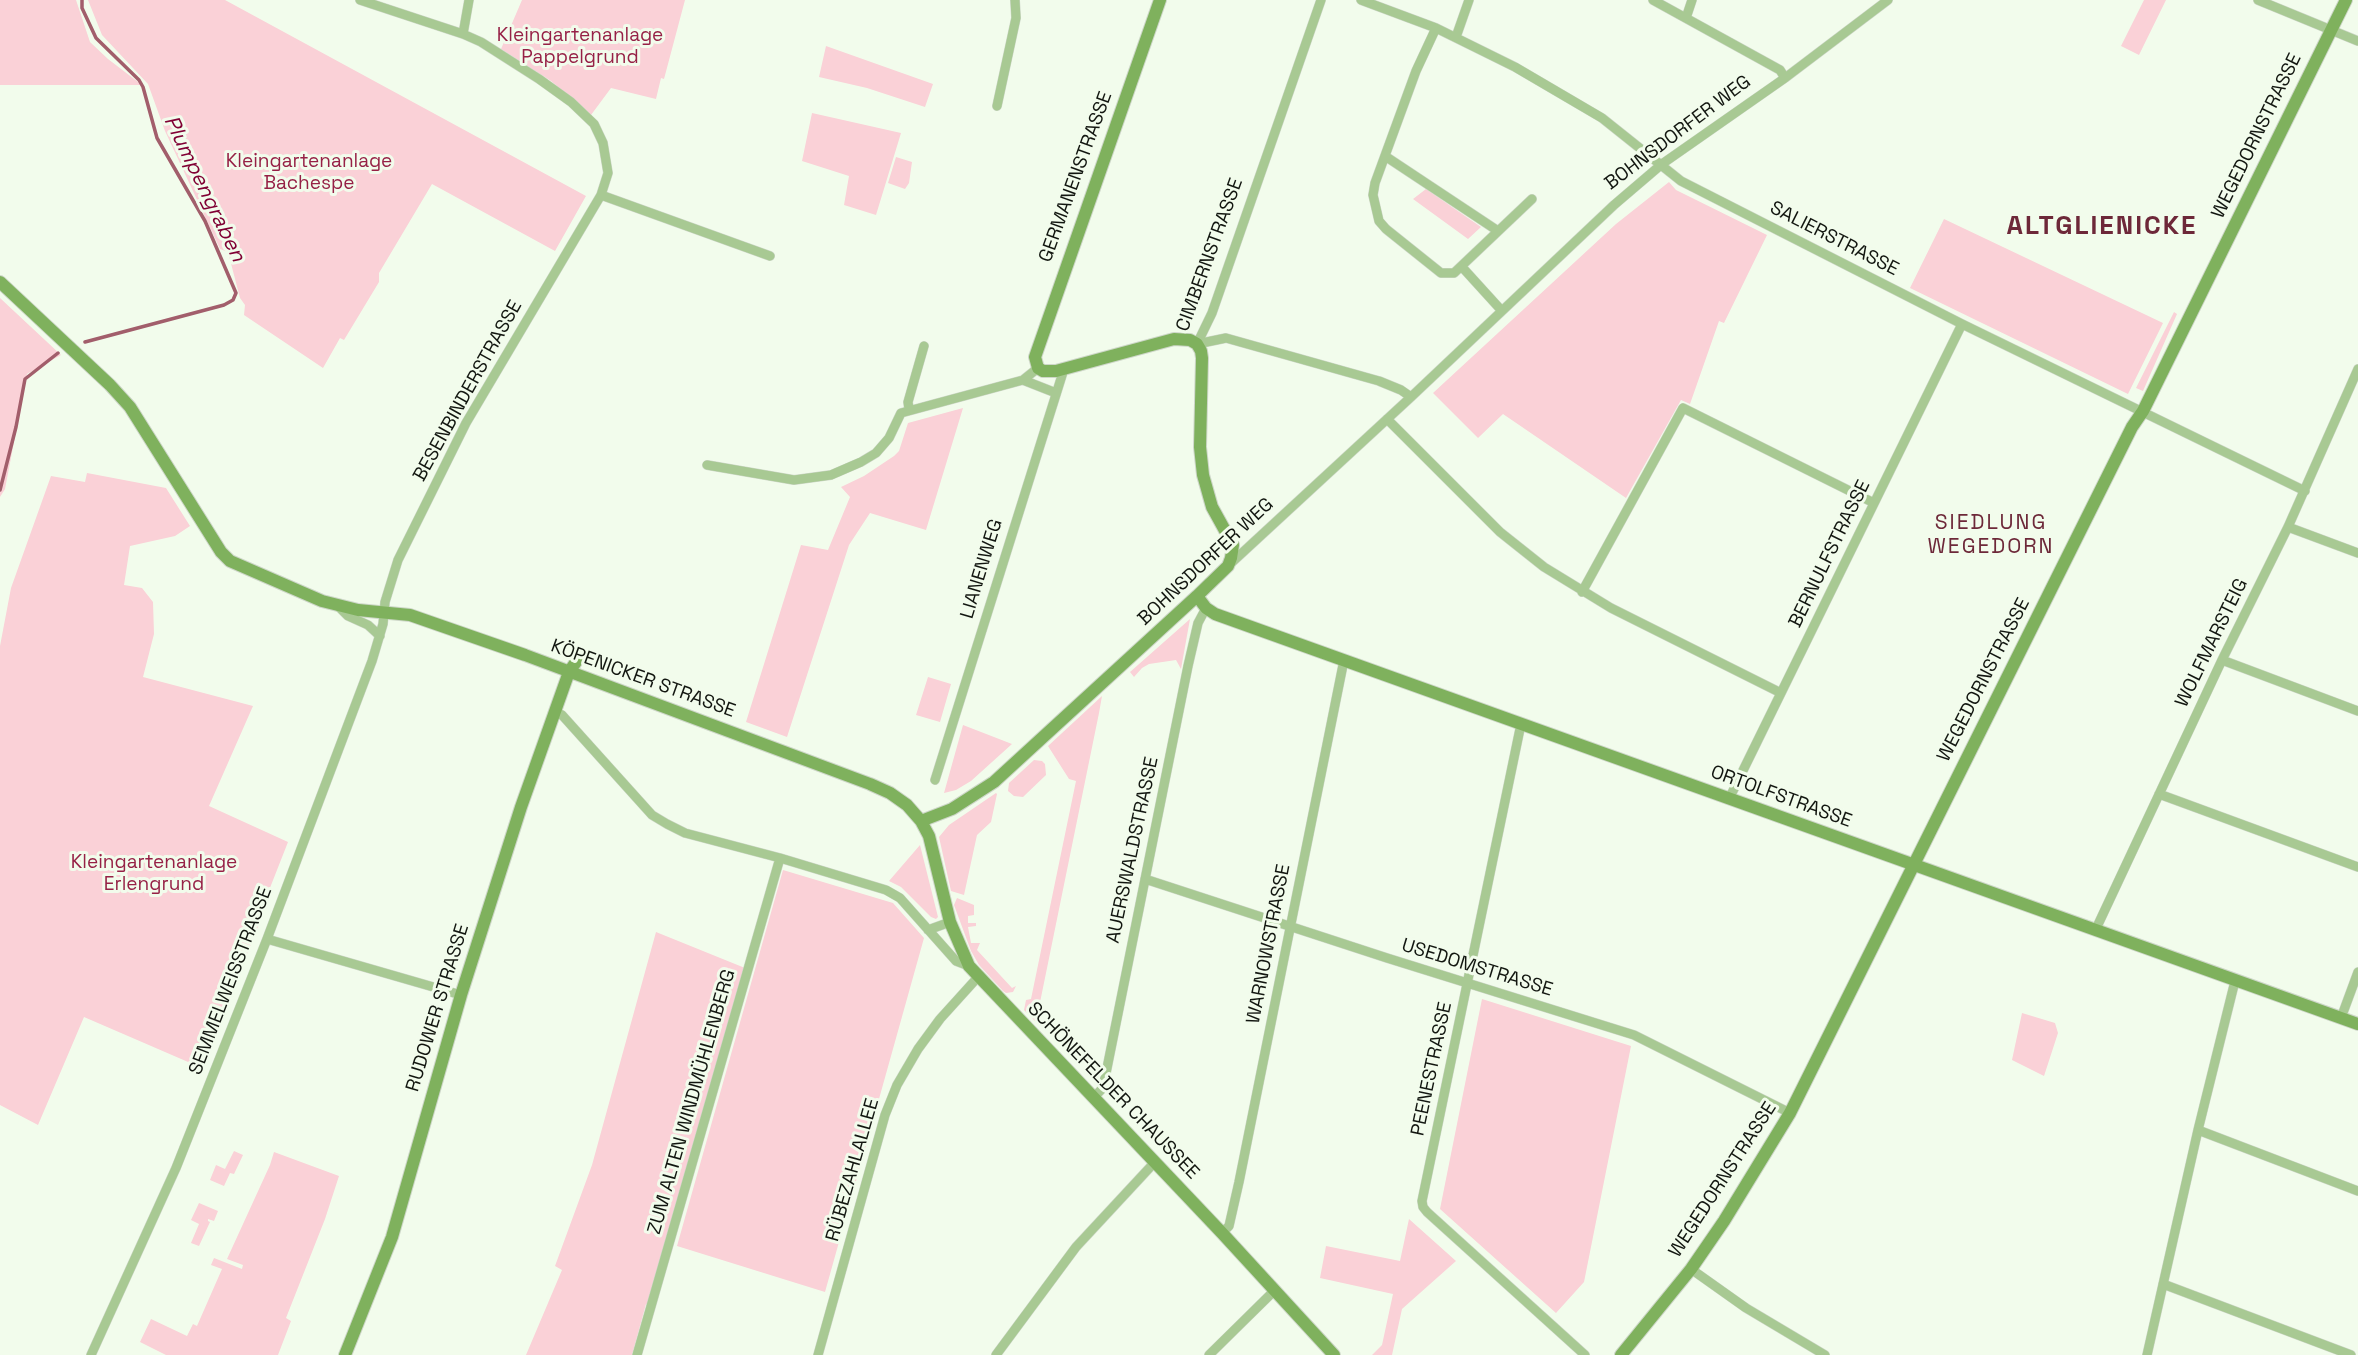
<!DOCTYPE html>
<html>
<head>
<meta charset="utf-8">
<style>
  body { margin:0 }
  canvas { display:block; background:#f2fcec }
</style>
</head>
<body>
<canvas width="2358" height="1355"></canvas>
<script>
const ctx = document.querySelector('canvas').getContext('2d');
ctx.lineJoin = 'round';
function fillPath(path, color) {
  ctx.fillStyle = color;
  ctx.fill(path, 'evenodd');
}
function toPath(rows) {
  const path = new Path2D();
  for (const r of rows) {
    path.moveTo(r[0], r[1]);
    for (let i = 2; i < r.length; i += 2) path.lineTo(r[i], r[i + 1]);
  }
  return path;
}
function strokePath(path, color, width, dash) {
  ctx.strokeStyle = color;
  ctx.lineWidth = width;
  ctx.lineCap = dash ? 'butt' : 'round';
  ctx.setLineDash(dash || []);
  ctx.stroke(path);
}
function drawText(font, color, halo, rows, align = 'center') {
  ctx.font = font + ' "Space Grotesk",sans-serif';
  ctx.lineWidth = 6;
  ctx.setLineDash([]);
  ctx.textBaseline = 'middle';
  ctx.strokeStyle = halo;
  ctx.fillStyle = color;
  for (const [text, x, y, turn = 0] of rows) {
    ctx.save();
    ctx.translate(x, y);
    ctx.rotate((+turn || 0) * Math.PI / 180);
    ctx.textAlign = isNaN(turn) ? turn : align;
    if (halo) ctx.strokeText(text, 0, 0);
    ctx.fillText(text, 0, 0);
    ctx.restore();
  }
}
const green = toPath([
  [0,0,76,0,90,42,108,59,142,85,0,85],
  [88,0,225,0,586,196,555,251,432,184,379,273,379,282,344,340,340,338,323,368,244,315,245,305,240,298,228,252,220,249,165,131,148,84,102,35],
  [522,0,685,0,664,79,661,78,656,99,611,88,591,115,551,81,501,49],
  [2144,0,2166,0,2139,55,2121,46],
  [826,46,933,84,925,107,867,88,819,77],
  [812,113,901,133,876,215,844,205,849,176,802,161],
  [896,157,912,162,909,183,905,189,888,183],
  [1669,182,1676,190,1767,235,1724,323,1719,321,1690,404,1681,400,1626,498,1503,414,1478,438,1433,393,1616,224],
  [1426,189,1481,227,1468,239,1413,199],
  [1944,219,2163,323,2128,394,1910,288],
  [0,298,61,355,27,374,5,489,0,497],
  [2174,312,2177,314,2143,391,2136,388],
  [963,408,926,530,870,513,849,545,787,737,746,722,801,545,828,550,850,497,841,487,864,476,894,456,899,451,908,423],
  [87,473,166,488,190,526,175,536,130,546,124,585,142,588,153,602,154,634,143,677,253,706,209,806,288,842,266,898,269,899,202,1068,84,1017,38,1125,0,1105,0,646,11,588,51,476,85,482],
  [1190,619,1181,669,1176,660,1149,664,1142,668,1134,677,1130,672],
  [928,677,951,684,940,722,916,715],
  [1102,696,1099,713,1036,1022,1024,1010,1026,1000,1031,999,1076,781,1069,779,1048,746],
  [963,725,1012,744,971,781,956,790,944,793],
  [1034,760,1042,761,1045,764,1046,775,1023,797,1014,796,1008,791,1009,783],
  [996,793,997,794,991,822,977,835,964,895,951,891,939,837,949,825],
  [920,845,938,917,936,919,931,917,901,887,889,881],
  [783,870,893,903,924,938,825,1292,677,1246],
  [957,898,974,905,974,915,968,916,968,923,976,923,976,926,968,927,971,943,980,943,977,950,1012,988,1016,986,1013,992,1006,993,1003,991,979,965,971,951,954,905],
  [656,932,745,968,649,1305,646,1304,632,1355,526,1355,562,1270,555,1266,592,1165],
  [1482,999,1631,1046,1584,1282,1556,1313,1440,1209],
  [2022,1013,2055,1023,2058,1033,2044,1076,2012,1060],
  [234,1151,243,1155,234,1174,230,1173,224,1186,210,1180,216,1165,225,1169],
  [274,1152,339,1176,325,1219,286,1318,291,1321,278,1355,166,1355,140,1342,151,1319,187,1336,193,1324,197,1326,222,1269,211,1265,214,1258,242,1269,243,1265,227,1259,270,1165],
  [199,1203,218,1211,214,1221,208,1219,208,1221,210,1222,199,1246,191,1243,199,1224,191,1220],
  [1409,1219,1456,1261,1402,1309,1392,1355,1372,1355,1382,1345,1393,1294,1320,1278,1326,1246,1400,1261]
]);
const stream = toPath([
  [82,0,82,8,96,38,139,80,143,87,157,138,205,221,236,293,233,300,224,305,85,342],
  [0,490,16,427,25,379,58,353]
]);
const street = toPath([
  [1361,0,1436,28,1515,67,1602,118,1681,181,1962,324,2305,491],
  [1653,0,1780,70,1785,78],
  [2258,0,2358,41],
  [1686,18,1692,0],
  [1436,28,1416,71,1375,183,1373,195,1379,221,1386,229,1441,273,1454,273,1532,199],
  [463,34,469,0],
  [1456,37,1469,0],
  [997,106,1016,18,1015,0],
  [1385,156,1498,231],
  [601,195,770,256],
  [1462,267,1502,311],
  [1197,344,1212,313,1321,0],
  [1197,344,1226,338,1379,381,1401,390,1411,397],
  [1023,380,1056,393],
  [909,409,908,402,924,346],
  [1387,419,1500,532,1544,567,1611,608,1781,693],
  [707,465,794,480,831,475,861,462,876,453,889,438,901,413,1023,380,1038,368],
  [2288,527,2358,553],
  [1229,565,1411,397,1614,205,1662,164,1785,78,1888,0],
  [1582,592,1683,408,1874,503],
  [339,607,348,616,368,625,380,636],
  [2222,660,2358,711],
  [555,712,562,715,652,815,667,824,685,833,780,858,886,890,900,898,956,961,969,966],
  [1521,724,1422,1201,1423,1207,1427,1212,1585,1355],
  [935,780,1064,369],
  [2159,794,2358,867],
  [1729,799,1962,324],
  [1145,879,1387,958,1634,1035,1790,1113],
  [928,930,950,922],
  [2095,931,2222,660,2288,527,2358,369],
  [267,939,461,995],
  [2341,1018,2358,972],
  [1093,1098,1101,1090,1105,1078,1188,666,1198,623,1206,608],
  [2198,1130,2358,1191],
  [1222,1233,1229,1226,1239,1182,1344,660],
  [1691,1269,1746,1308,1825,1355],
  [2163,1284,2351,1355],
  [91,1355,176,1168,267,939,372,661,383,624,385,602,398,560,466,423,601,195,608,173,603,143,594,124,571,102,539,79,481,42,463,34,360,0],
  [637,1355,780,858],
  [818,1355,885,1115,897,1085,918,1049,940,1019,978,977],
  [996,1355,1076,1247,1154,1163],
  [1209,1355,1275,1290],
  [2147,1355,2198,1130,2235,981]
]);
const secondary = toPath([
  [0,282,110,385,130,407,221,552,230,561,322,601,358,610,410,615,525,655,870,784,890,793,907,805,921,821,929,836,950,922,969,966,1222,1233,1334,1355],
  [1197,596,1206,608,1215,614,2358,1024],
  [921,821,952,809,994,782,1197,596,1228,566,1231,558,1233,545,1212,507,1203,475,1200,447,1202,358,1201,351,1197,344,1190,340,1174,339,1056,371,1043,371,1038,368,1035,357,1160,0],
  [345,1355,392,1237,461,995,521,807,569,672,578,659],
  [1621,1355,1691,1269,1724,1221,1790,1113,2132,427,2143,411,2346,0]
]);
const parkNames = [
  ["Kleingartenanlage",580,36],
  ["Pappelgrund",580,58],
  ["Kleingartenanlage",309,162],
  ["Bachespe",309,184],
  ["Kleingartenanlage",154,863],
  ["Erlengrund",154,885]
];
const streetNames = [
  ["BOHNSDORFER WEG",1678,133,-37],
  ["WEGEDORNSTRASSE",2257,136,-64],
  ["GERMANENSTRASSE",1076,177,-70],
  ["SALIERSTRASSE",1834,239,27],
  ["CIMBERNSTRASSE",1210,255,-70],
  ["BESENBINDERSTRASSE",468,391,-61],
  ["BERNULFSTRASSE",1830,554,-64],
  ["BOHNSDORFER WEG",1206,562,-43],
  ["LIANENWEG",982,569,-73],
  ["WOLFMARSTEIG",2212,643,-64],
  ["KÖPENICKER STRASSE",643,679,20],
  ["WEGEDORNSTRASSE",1984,680,-63],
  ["ORTOLFSTRASSE",1781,797,20],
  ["AUERSWALDSTRASSE",1133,850,-78],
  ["WARNOWSTRASSE",1269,944,-79],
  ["USEDOMSTRASSE",1477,968,17],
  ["SEMMELWEISSTRASSE",231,981,-69],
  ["RUDOWER STRASSE",438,1008,-73],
  ["PEENESTRASSE",1432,1069,-78],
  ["SCHÖNEFELDER CHAUSSEE",1113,1091,46],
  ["ZUM ALTEN WINDMÜHLENBERG",692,1102,-74],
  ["RÜBEZAHLALLEE",853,1170,-74],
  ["WEGEDORNSTRASSE",1723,1180,-57]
];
const waterNames = [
  ["Plumpengraben",204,189,64]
];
const neighbourhoodNames = [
  ["SIEDLUNG",1991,523],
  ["WEGEDORN",1991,547]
];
const districtNames = [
  ["ALTGLIENICKE",2102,227]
];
fillPath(green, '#fad1d7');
strokePath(stream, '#a25e6b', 3.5);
strokePath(street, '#ced7c9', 10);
strokePath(secondary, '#ced7c9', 14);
strokePath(street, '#a8c993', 9);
strokePath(secondary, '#7fb15d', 12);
drawText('19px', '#962146', '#f2fcec', parkNames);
drawText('19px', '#121610', '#f2fcec', streetNames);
drawText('italic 21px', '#800134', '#f2fcec', waterNames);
ctx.letterSpacing = '2px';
drawText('21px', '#6d2839', '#f2fcec', neighbourhoodNames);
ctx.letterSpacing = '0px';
ctx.letterSpacing = '2px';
drawText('bold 26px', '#6d2839', '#f2fcec', districtNames);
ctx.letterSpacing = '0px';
</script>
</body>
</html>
